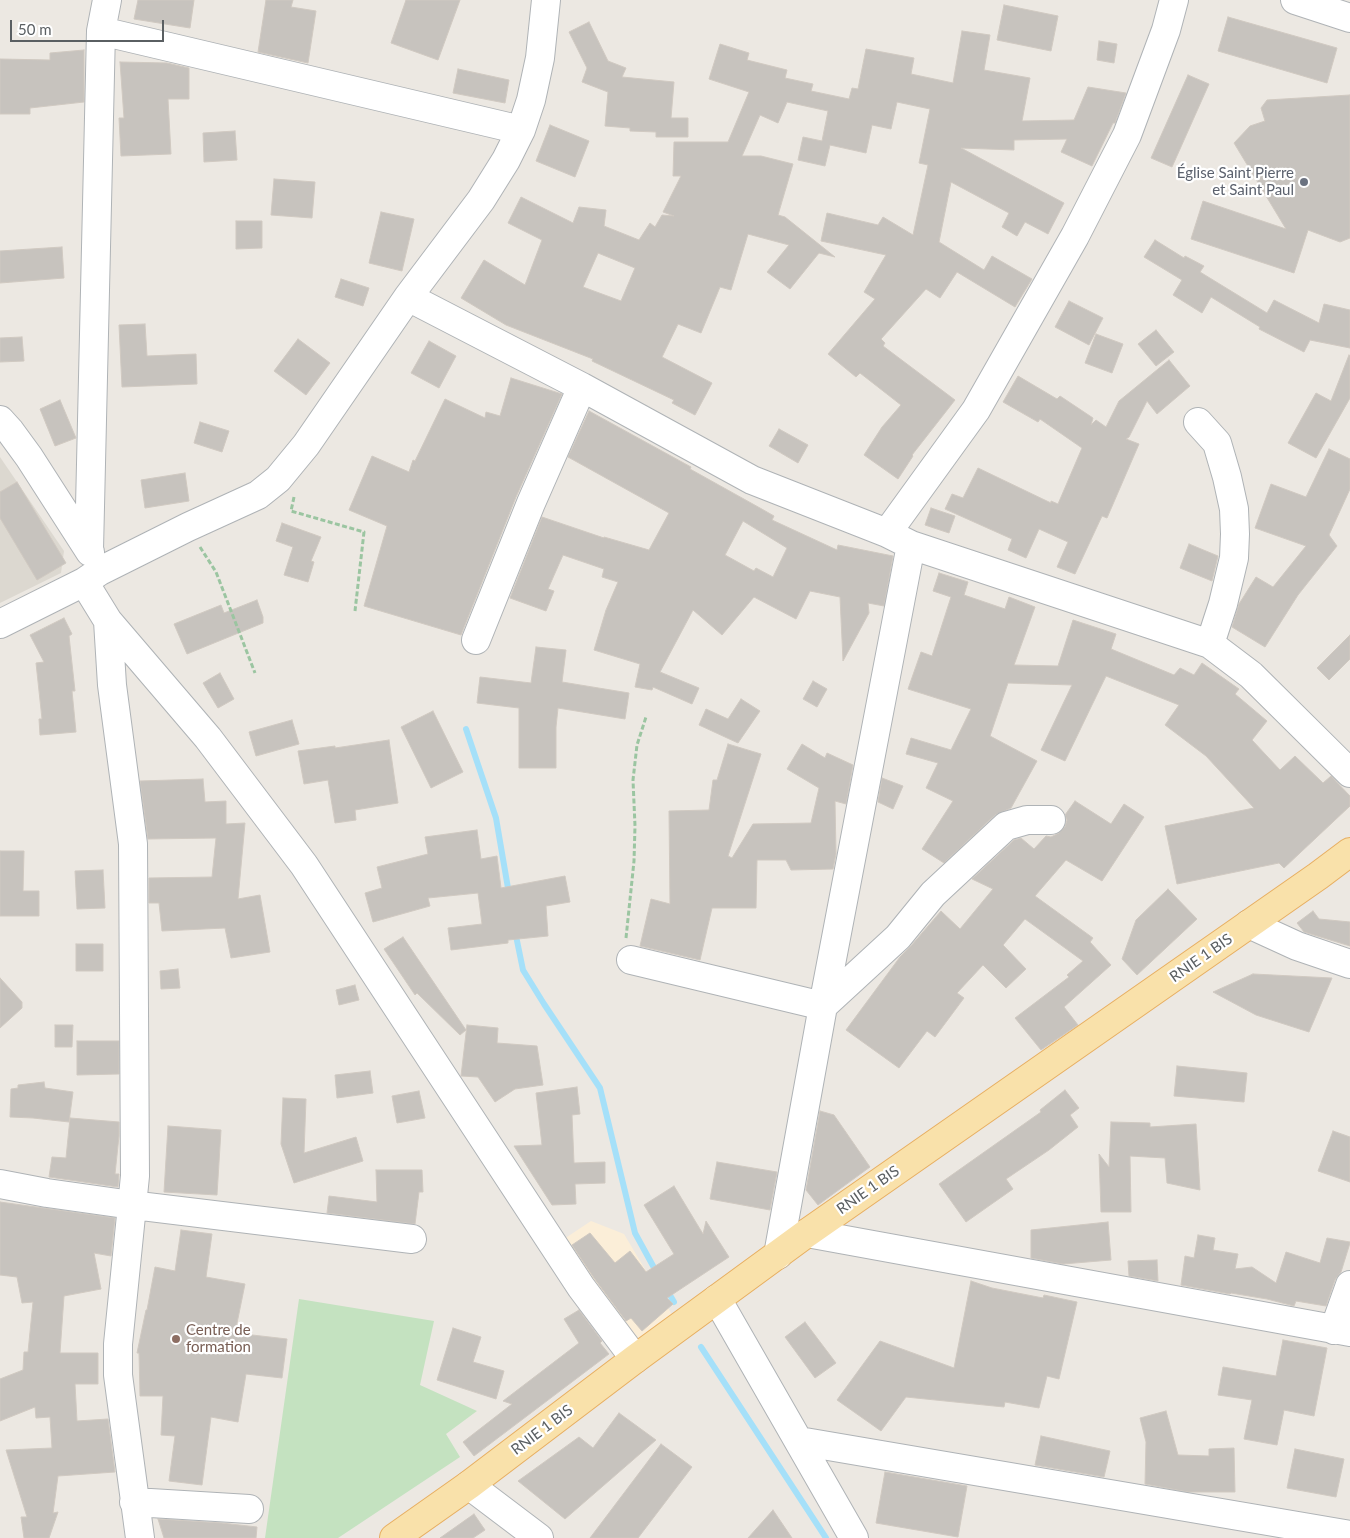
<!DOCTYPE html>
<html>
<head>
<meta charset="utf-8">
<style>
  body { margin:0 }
  #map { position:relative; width:1350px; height:1538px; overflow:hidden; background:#ece8e2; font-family:Lato,sans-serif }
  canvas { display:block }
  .scale { position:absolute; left:10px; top:20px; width:154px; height:22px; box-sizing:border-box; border:2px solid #5a5f62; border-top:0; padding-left:6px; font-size:15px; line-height:18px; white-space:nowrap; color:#5a5f62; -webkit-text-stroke:4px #fff; paint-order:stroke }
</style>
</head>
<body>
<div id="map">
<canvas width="1350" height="1538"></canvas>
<div class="scale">50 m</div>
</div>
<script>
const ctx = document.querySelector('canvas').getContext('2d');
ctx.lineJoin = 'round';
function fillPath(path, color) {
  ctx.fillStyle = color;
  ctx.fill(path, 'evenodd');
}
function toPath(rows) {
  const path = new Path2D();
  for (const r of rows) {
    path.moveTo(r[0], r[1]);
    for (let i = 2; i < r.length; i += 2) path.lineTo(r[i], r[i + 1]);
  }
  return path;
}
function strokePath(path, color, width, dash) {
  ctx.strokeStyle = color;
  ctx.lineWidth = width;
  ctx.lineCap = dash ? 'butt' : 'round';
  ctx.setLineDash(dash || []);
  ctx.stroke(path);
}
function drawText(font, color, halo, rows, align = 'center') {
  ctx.font = font + ' Lato,sans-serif';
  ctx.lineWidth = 4.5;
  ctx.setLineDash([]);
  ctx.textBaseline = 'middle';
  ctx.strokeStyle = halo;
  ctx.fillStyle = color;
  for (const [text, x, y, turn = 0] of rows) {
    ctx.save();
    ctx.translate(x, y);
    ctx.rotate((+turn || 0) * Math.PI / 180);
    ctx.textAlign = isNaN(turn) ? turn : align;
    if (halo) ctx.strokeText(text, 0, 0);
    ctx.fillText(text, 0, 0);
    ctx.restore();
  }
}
const commercial = toPath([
  [591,1221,624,1234,674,1318,636,1345,564,1239]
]);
const education = toPath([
  [0,457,64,551,61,573,0,603]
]);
const green = toPath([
  [299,1299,434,1321,420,1385,477,1411,446,1434,460,1457,338,1538,265,1538]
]);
const stream = toPath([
  [466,729,496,818,509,894],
  [515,931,523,970,544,1004,600,1088,635,1233,658,1275],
  [667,1290,674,1302],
  [701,1347,826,1538]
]);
const building = toPath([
  [138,0,194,0,190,28,134,19,138,0],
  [266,0,293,0,291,7,316,11,308,63,258,52,266,0],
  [406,0,460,0,438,60,391,43,406,0],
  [1004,5,1058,16,1051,51,997,40,1004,5],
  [1228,17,1337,48,1327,83,1218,51,1228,17],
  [589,22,608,61,626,68,622,77,674,82,671,118,688,118,688,137,656,137,656,132,630,131,630,128,605,126,608,92,582,82,587,68,569,32,589,22],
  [962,31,990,35,984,70,1030,78,1022,121,1074,120,1088,87,1126,93,1115,123,1113,123,1092,166,1061,152,1067,139,1014,140,1014,150,961,148,1064,203,1048,234,1025,222,1017,236,1002,227,1009,213,951,182,939,242,984,270,992,256,1032,279,1015,307,957,272,940,298,926,289,881,339,885,343,883,346,955,400,912,455,913,456,898,479,864,455,882,427,901,405,860,373,856,377,828,354,875,299,864,292,886,255,821,241,827,213,878,225,883,217,913,235,928,165,919,163,930,109,897,102,891,129,872,125,866,153,830,145,825,166,798,160,803,137,822,141,828,111,787,102,778,123,760,115,742,156,761,156,793,164,778,215,785,217,835,257,819,253,790,289,767,272,789,245,748,234,731,290,720,287,701,333,678,324,662,357,712,383,695,415,672,403,674,400,592,361,593,359,506,325,461,298,484,260,525,285,542,240,508,223,521,197,573,223,579,207,606,210,604,226,639,240,650,223,655,227,662,215,674,216,663,212,681,176,673,176,674,142,728,142,749,92,709,79,720,44,749,53,747,60,787,70,785,78,813,84,811,91,849,99,852,88,858,89,866,49,914,58,911,74,953,83,962,31],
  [598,253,635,268,621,301,583,287,598,253],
  [1099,41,1117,44,1114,63,1097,60,1099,41],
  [84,50,84,102,30,108,30,114,0,114,0,59,50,60,50,53,84,50],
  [120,62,167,63,189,68,189,99,168,99,171,154,121,156,119,118,124,118,120,62],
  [458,69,509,80,505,103,453,93,458,69],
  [1188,75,1209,84,1172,167,1151,158,1188,75],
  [1350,95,1350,238,1340,242,1308,230,1294,273,1191,239,1203,201,1286,229,1234,143,1250,126,1265,121,1261,108,1267,100,1350,95],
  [550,125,589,141,575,177,536,161,550,125],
  [235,131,237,160,204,162,203,133,235,131],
  [274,179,315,182,312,218,271,215,274,179],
  [381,212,414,219,402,271,369,263,381,212],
  [236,221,262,221,262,248,236,249,236,221],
  [1155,240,1184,258,1185,256,1204,266,1200,272,1267,313,1274,300,1319,323,1324,304,1350,310,1350,348,1310,340,1304,352,1259,329,1260,327,1211,297,1202,313,1173,295,1182,280,1144,257,1155,240],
  [62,247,64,278,0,283,0,251,62,247],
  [341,279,369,288,363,306,335,297,341,279],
  [1069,301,1103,318,1089,345,1055,327,1069,301],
  [145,324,147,356,196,354,197,384,122,387,119,325,145,324],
  [1156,330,1174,352,1156,366,1138,344,1156,330],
  [1096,334,1123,344,1112,373,1085,363,1096,334],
  [22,337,24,361,0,362,0,338,22,337],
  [298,339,330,363,306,395,274,371,298,339],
  [429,341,456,356,439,388,411,373,429,341],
  [1349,355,1350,356,1350,398,1316,458,1288,443,1316,393,1331,401,1349,355],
  [1169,360,1190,386,1157,414,1147,401,1129,437,1126,439,1139,444,1107,518,1102,516,1075,574,1057,567,1068,542,1039,529,1026,558,1008,550,1012,539,945,509,952,494,963,498,978,468,1051,503,1051,501,1058,504,1082,448,1040,419,1038,422,1003,402,1018,376,1057,399,1060,396,1093,418,1091,425,1096,420,1106,427,1119,401,1169,360],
  [511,378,562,394,516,497,461,635,364,606,387,526,349,510,372,456,409,472,413,460,415,461,445,399,485,418,486,412,500,416,511,378],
  [60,400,76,438,55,446,40,409,60,400],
  [589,411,691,467,690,469,760,508,774,516,772,520,837,550,838,545,893,556,884,606,868,603,869,613,843,661,840,597,810,591,796,619,754,597,722,635,693,610,660,672,699,688,692,704,653,687,652,690,635,687,640,664,594,650,606,610,618,582,602,577,604,569,563,555,548,589,554,591,546,611,510,598,542,517,604,538,604,537,649,550,669,513,568,457,589,411],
  [743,521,787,548,773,577,756,568,754,571,725,555,743,521],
  [200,422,229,431,222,452,194,443,200,422],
  [779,429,808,445,798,463,769,446,779,429],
  [1329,449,1350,459,1350,489,1329,535,1337,546,1298,595,1265,647,1232,627,1239,604,1256,577,1273,587,1306,546,1255,528,1271,484,1306,497,1329,449],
  [185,473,189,501,145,508,141,480,185,473],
  [17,482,66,563,37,580,0,518,0,492,17,482],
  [931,508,955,516,949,533,925,525,931,508],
  [282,523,321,537,311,561,314,562,308,582,284,575,293,547,276,541,282,523],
  [1189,544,1218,556,1212,581,1180,568,1189,544],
  [939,573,968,582,964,595,1005,609,1009,597,1035,607,1014,665,1058,666,1073,620,1116,634,1111,649,1174,675,1180,668,1194,675,1202,663,1239,689,1235,694,1267,721,1252,740,1280,770,1295,756,1323,783,1331,776,1350,796,1350,806,1284,868,1279,863,1177,884,1165,826,1254,808,1206,756,1165,725,1179,705,1106,676,1065,761,1041,750,1072,685,1008,683,990,736,1037,761,1011,808,995,815,944,863,922,849,953,801,926,788,938,763,906,754,911,738,951,750,971,709,908,689,921,652,932,656,951,597,933,591,939,573],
  [257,600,263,617,263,623,187,654,174,624,221,605,224,613,257,600],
  [64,618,72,634,69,636,75,691,72,691,76,732,40,735,39,719,42,719,36,663,44,662,30,635,64,618],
  [1350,635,1350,659,1329,680,1317,668,1350,635],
  [536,647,566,650,562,682,629,693,625,719,558,708,556,727,556,768,519,768,519,708,477,703,480,677,531,683,536,647],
  [220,673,234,699,218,708,203,683,220,673],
  [813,681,827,689,817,707,803,699,813,681],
  [741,699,760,711,738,743,699,725,706,709,728,719,741,699],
  [433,711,463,772,431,788,401,727,433,711],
  [292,720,299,744,256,756,249,732,292,720],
  [389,740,398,803,355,810,356,820,335,823,328,780,304,784,298,751,335,746,335,748,389,740],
  [728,744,761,754,728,856,732,858,753,824,811,823,819,788,787,769,802,744,825,758,827,753,853,765,846,804,835,801,836,854,833,869,791,870,786,860,757,860,756,908,712,908,700,960,640,946,651,899,670,904,669,811,709,810,713,780,717,780,728,744],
  [882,778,903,786,893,809,878,802,882,778],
  [203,779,205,802,226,801,226,824,245,823,238,899,260,895,270,952,231,958,225,928,162,931,159,903,149,903,149,878,212,877,216,838,148,839,140,781,203,779],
  [1075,801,1111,824,1124,804,1144,817,1102,881,1066,860,1035,896,1093,938,1090,942,1111,965,1064,1007,1078,1025,1041,1050,1015,1018,1069,977,1067,975,1083,961,1025,919,1003,945,1026,969,1006,988,983,965,957,993,964,998,935,1037,927,1031,899,1068,846,1030,900,957,910,947,941,911,960,929,993,889,972,879,1014,840,1021,838,1034,849,1046,836,1051,837,1059,833,1065,827,1067,820,1065,815,1075,801],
  [477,830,481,859,497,856,501,888,565,876,570,902,546,906,548,936,508,940,508,943,451,950,448,928,482,924,478,893,428,898,430,906,373,922,365,893,382,888,377,867,428,854,425,837,477,830],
  [0,851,24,851,23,891,39,891,39,916,0,916,0,851],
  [103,870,105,908,77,909,75,871,103,870],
  [1168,889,1197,919,1137,975,1122,959,1136,920,1168,889],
  [1313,911,1319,919,1350,922,1350,946,1304,932,1297,923,1313,911],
  [403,937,466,1030,460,1035,417,993,415,995,384,949,403,937],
  [76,944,103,944,103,971,76,971,76,944],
  [178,969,180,988,161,989,160,971,178,969],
  [1253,974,1332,978,1309,1032,1256,1015,1213,992,1253,974],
  [0,978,22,1002,22,1008,0,1028,0,978],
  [355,985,359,1000,339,1005,336,990,355,985],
  [55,1025,73,1025,72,1047,55,1047,55,1025],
  [467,1025,498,1028,497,1043,537,1046,543,1085,515,1089,495,1102,478,1077,461,1076,467,1025],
  [77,1041,119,1041,119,1074,77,1075,77,1041],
  [1177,1066,1247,1073,1244,1102,1174,1096,1177,1066],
  [370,1071,373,1093,337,1098,335,1075,370,1071],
  [44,1082,45,1088,73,1092,69,1122,33,1118,10,1117,11,1089,18,1088,18,1085,44,1082],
  [577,1087,580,1114,572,1115,574,1163,605,1162,605,1183,575,1184,576,1204,552,1205,514,1146,542,1145,536,1093,577,1087],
  [1065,1090,1079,1108,1070,1115,1078,1127,1049,1150,1006,1179,1013,1189,966,1222,939,1184,1041,1112,1040,1110,1065,1090],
  [419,1091,425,1118,397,1123,392,1096,419,1091],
  [283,1098,306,1099,304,1153,356,1137,363,1161,294,1183,281,1144,283,1098],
  [820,1111,834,1115,870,1167,818,1205,806,1190,820,1111],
  [70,1118,119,1122,119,1136,115,1174,119,1174,118,1187,49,1177,52,1157,66,1158,70,1118],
  [1111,1122,1150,1123,1150,1127,1196,1124,1200,1190,1167,1183,1165,1158,1130,1156,1131,1212,1101,1212,1099,1154,1109,1167,1111,1122],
  [168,1126,221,1130,217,1195,164,1192,168,1126],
  [1333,1131,1350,1137,1350,1182,1318,1171,1333,1131],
  [717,1162,777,1172,770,1210,710,1199,717,1162],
  [376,1170,422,1170,423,1192,419,1192,415,1224,327,1213,329,1196,377,1202,376,1170],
  [674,1186,703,1234,706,1221,729,1257,667,1298,673,1304,642,1331,631,1318,626,1321,594,1278,572,1245,590,1233,615,1263,630,1251,646,1272,674,1254,644,1205,674,1186],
  [0,1202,115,1218,111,1256,94,1253,101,1289,64,1296,60,1353,98,1353,98,1384,75,1384,77,1421,108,1419,115,1472,58,1476,53,1513,58,1512,49,1538,24,1538,21,1517,27,1517,6,1450,52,1448,50,1417,36,1418,35,1407,0,1421,0,1379,23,1370,24,1352,28,1352,33,1302,22,1303,17,1277,0,1275,0,1202],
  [1108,1222,1111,1260,1063,1264,1031,1258,1031,1230,1108,1222],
  [181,1230,212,1234,206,1277,245,1284,235,1333,287,1339,282,1378,246,1374,238,1422,211,1417,202,1485,169,1481,175,1436,161,1435,163,1396,140,1396,139,1353,137,1353,146,1310,147,1310,155,1267,175,1271,181,1230],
  [1198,1235,1215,1238,1213,1250,1238,1254,1235,1269,1252,1267,1276,1283,1286,1252,1320,1263,1327,1238,1350,1242,1350,1243,1341,1272,1335,1280,1326,1306,1296,1301,1294,1306,1267,1299,1231,1293,1230,1294,1181,1285,1185,1256,1194,1258,1198,1235],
  [1157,1260,1158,1281,1129,1276,1128,1261,1157,1260],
  [971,1281,992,1288,1043,1298,1044,1295,1077,1302,1059,1379,1047,1376,1039,1408,1005,1402,1004,1407,906,1397,881,1431,837,1400,880,1341,954,1368,971,1281],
  [579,1310,602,1341,600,1343,609,1354,474,1456,463,1442,512,1404,503,1401,579,1343,564,1319,579,1310],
  [805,1322,836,1363,815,1378,785,1337,805,1322],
  [453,1328,481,1337,473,1362,504,1371,496,1399,437,1380,453,1328],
  [1283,1340,1327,1348,1314,1416,1284,1410,1277,1445,1244,1439,1252,1400,1218,1395,1223,1367,1276,1376,1283,1340],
  [1166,1411,1178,1455,1209,1456,1209,1449,1234,1448,1235,1492,1188,1492,1145,1484,1146,1442,1140,1418,1166,1411],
  [619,1413,656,1440,565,1519,518,1481,579,1437,593,1448,619,1413],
  [1041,1436,1110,1451,1104,1477,1035,1465,1041,1436],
  [661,1444,692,1467,638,1538,590,1538,661,1444],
  [1295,1449,1344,1459,1336,1497,1287,1488,1295,1449],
  [885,1472,967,1486,958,1537,876,1523,885,1472],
  [773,1510,792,1538,748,1538,773,1510],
  [474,1514,485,1530,473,1538,440,1538,474,1514],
  [158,1519,222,1523,257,1527,256,1538,164,1538,158,1519]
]);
const path = toPath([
  [294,497,291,511,364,532,355,611],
  [200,547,216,572,255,673],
  [626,938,634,861,635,826,633,780,637,745,646,717]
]);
const minor = toPath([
  [1295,0,1350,18],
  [101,31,521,130],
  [408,297,582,387,752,480,887,533,911,545,1210,644,1251,675,1350,773],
  [0,420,10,431,29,457,90,552],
  [1198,422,1217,443,1227,477,1234,509,1235,534,1234,558,1223,604,1210,644],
  [887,533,976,410,1075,236,1127,135,1166,30,1174,0],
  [89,550,101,31,107,0],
  [84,582,108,621,112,685,133,844,135,1176,118,1344,118,1375,140,1538],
  [108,621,208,738,304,865,581,1287,635,1359],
  [0,624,84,582,100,571,188,527,258,495,278,479,306,445,408,297,481,200,506,160,521,130,531,100,540,58,546,0],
  [476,640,531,503,582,387],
  [1249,924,1297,946,1350,964],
  [631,960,823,1006,898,937,933,894,1006,826,1027,820,1051,820],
  [0,1184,47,1193,132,1205,412,1239],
  [807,1233,1350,1332],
  [778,1255,823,1006,911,545],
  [717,1299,854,1538],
  [1334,1330,1350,1285],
  [799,1441,1350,1535],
  [469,1485,539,1538],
  [134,1502,249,1509]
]);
const major = toPath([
  [394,1538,469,1485,635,1359,807,1233,1318,876,1350,852]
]);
const markers = [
  [1304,182,5,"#6b7280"],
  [176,1339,5,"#8d6e63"]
];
const worshipNames = [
  ["Église Saint Pierre",1294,173],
  ["et Saint Paul",1294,190]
];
const streetNames = [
  ["RNIE 1 BIS",1201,958,-35],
  ["RNIE 1 BIS",868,1190,-35],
  ["RNIE 1 BIS",542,1430,-37]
];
const educationNames = [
  ["Centre de",186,1330],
  ["formation",186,1347]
];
fillPath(commercial, '#fbeed8');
fillPath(education, '#dcd8d0');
fillPath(green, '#c4e2c0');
strokePath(stream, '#a5e0f9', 6);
fillPath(building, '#c7c3be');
strokePath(building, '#d0c9c1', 1);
strokePath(minor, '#afb3b6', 30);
strokePath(major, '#e7ae60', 30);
strokePath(path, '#9bc5a1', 3, [5, 2.5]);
strokePath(minor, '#fff', 28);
strokePath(major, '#f9e1aa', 28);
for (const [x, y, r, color] of markers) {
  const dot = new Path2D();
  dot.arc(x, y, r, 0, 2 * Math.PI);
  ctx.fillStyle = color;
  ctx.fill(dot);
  strokePath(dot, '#fff', 2);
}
drawText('15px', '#5b616d', '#fff', worshipNames, 'right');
drawText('15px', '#5a5f62', '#fff', streetNames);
drawText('15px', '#785e54', '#fff', educationNames, 'left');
</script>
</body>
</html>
